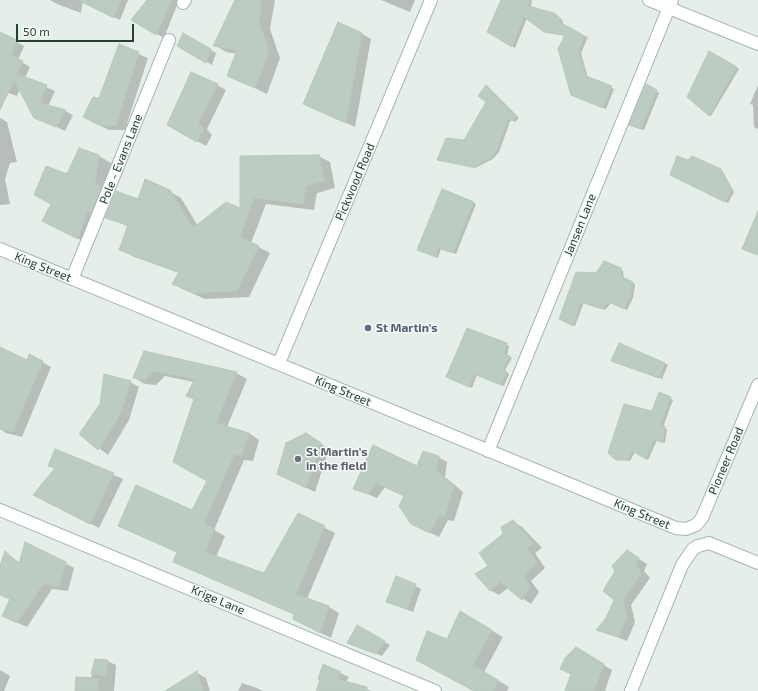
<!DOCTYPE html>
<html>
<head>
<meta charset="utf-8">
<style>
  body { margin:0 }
  #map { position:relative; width:758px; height:691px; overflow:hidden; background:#e5eee8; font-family:"Exo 2",sans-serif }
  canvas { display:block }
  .scale { position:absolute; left:16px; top:24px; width:118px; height:18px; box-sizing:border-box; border:2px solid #234133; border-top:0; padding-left:5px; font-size:12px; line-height:14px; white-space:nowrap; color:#234133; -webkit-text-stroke:3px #f5faf7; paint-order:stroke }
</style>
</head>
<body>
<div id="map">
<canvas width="758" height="691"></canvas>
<div class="scale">50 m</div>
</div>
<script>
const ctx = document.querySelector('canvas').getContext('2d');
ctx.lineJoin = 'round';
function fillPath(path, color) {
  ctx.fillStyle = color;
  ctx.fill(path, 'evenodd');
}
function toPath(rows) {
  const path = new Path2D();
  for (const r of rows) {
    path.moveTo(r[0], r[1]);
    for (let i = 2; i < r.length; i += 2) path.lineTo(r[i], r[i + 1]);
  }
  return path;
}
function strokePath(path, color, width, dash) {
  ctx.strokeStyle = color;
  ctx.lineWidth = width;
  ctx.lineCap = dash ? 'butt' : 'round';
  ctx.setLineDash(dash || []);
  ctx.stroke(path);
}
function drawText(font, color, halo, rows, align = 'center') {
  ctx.font = font + ' "Exo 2",sans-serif';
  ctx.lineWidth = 3;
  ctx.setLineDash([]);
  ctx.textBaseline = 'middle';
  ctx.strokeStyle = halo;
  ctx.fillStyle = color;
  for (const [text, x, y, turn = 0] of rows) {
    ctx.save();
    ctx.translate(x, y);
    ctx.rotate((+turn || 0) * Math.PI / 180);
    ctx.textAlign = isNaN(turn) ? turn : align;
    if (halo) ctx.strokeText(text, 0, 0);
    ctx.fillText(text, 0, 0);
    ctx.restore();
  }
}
const shadow = toPath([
  [50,0,83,0,81,13,57,4],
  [97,0,128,0,120,20,100,10],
  [148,0,179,0,164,38,132,20],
  [236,0,275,0,270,29,280,58,267,94,228,75,237,54,226,52,215,45],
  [381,0,415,0,410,12],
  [503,0,532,0,531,7,556,16,563,21,562,24,587,39,581,53,588,78,614,89,606,109,574,96,566,36,548,33,527,18,515,48,489,31],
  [0,33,24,46,18,60,30,67,25,78,55,91,48,106,65,111,73,115,65,131,35,117,20,89,17,96,0,90],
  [184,34,216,53,212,65,178,46],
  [362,34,371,39,355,127,313,108],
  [119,46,148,58,125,130,109,130,93,122],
  [710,53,739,69,711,116,709,115],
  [217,85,226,90,207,129,212,135,206,146,168,125],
  [758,85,758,129,754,127,753,105,750,104],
  [486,86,519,118,515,122,511,119,499,152,493,159,475,168,439,159,464,141,487,102],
  [646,86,659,93,644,130,633,126],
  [0,118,7,122,17,162,10,163,5,179,10,204,0,205],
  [99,156,111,163,107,190,89,244,55,227,52,204,35,195],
  [318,156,330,162,335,188,317,193,314,210,266,204,251,243,270,253,249,297,205,299,185,290,174,283,179,273,132,256,121,249,129,227,106,217,138,200,169,191,181,198,198,226,241,210,241,157],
  [720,170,723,172,734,192,728,203,671,175],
  [442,190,476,204,456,254,441,249,438,258,421,251],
  [620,269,623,271,624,279,635,284,633,298,627,310,612,302,605,310,584,302,575,326,561,318,596,274],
  [506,344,509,346,507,356,512,358,505,370,509,374,504,386,477,375,472,388,450,378],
  [619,344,668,365,662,379,614,362],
  [0,348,27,362,42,362,51,367,22,437,6,433,0,429],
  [144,352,236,373,247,379,227,427,249,433,259,440,253,461,244,460,214,530,225,536,216,557,264,575,298,515,335,533,307,599,329,607,339,613,331,638,305,625,295,615,185,567,174,561,178,553,119,526,192,511,208,481,195,400,187,396,194,382,165,376,156,385,145,384,134,378],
  [130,382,139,387,129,420,108,455,80,433],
  [670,398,673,400,663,427,667,429,665,443,657,440,648,460,635,452,630,461,616,459,652,412],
  [315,440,329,449,315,492,278,474],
  [56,451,123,479,99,528,43,499,55,469,49,465],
  [438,457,447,462,445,477,463,492,454,521,448,520,439,537,421,528,405,496,385,487,377,498,355,489,418,467],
  [513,522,522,527,542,548,535,553,545,568,531,581,539,592,531,604,508,588,499,595,490,590,489,566,505,534],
  [6,553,20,563,65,563,74,568,68,591,52,589,27,627,3,616,11,600,0,595,0,569],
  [636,557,647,564,644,571,650,578,631,605,635,622,627,641,598,630,607,618],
  [397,577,421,589,413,612,387,602],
  [460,612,503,637,484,672,509,687,507,691,475,691,448,641],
  [358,627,390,645,382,656,354,645],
  [585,654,612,670,605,691,566,691,572,675,561,669],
  [95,660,107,661,116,665,114,691,76,691,91,679],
  [323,665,349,677,346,682,371,691,317,691],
  [0,670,10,676,4,691,0,691],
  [197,673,206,678,210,691,182,691],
  [242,683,257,688,263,691,238,691]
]);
const building = toPath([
  [78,0,121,0,114,18,78,0],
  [147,0,172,0,156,35,131,20,147,0],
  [235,0,262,0,259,22,269,51,255,88,227,76,237,50,213,46,235,0],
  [501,0,531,0,528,6,554,13,561,19,560,22,588,38,584,38,579,51,586,76,612,86,603,108,571,95,558,49,565,35,544,32,524,17,512,47,487,32,501,0],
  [338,22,362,33,346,123,303,104,338,22],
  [0,32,17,40,11,55,23,61,17,74,47,85,40,103,66,110,56,127,34,118,14,80,0,110,0,32],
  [183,33,211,49,206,63,177,46,183,33],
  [119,44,139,52,116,126,99,125,83,117,93,97,99,98,119,44],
  [709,51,737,67,709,116,687,97,709,51],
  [191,72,218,84,198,123,204,129,197,142,167,125,191,72],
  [646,84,657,90,641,129,629,125,646,84],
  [486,85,517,116,512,121,508,119,497,150,490,158,472,167,437,160,446,138,464,140,486,102,478,96,486,85],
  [79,148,99,155,95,184,102,186,91,213,87,212,78,239,42,221,51,204,34,195,46,166,67,174,79,148],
  [319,155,324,181,306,186,303,204,254,198,240,237,259,246,237,291,193,293,172,284,179,272,119,250,128,225,105,218,116,191,138,199,145,179,170,190,193,228,226,202,240,208,240,156,319,155],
  [677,156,688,160,692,156,721,169,732,190,725,202,670,175,677,156],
  [442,189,474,202,453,253,438,248,436,257,417,250,442,189],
  [758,211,758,255,742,249,758,211],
  [604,261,621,268,622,277,633,282,630,297,624,309,609,302,602,309,581,302,573,326,559,319,576,272,596,273,604,261],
  [467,328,507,343,504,354,510,356,503,368,507,372,501,385,474,374,469,387,446,377,467,328],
  [619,343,665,363,659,378,611,361,619,343],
  [0,347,27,360,29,354,43,361,13,432,0,429,0,347],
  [144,351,237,372,216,423,249,433,242,455,234,455,204,523,215,529,205,552,264,573,298,513,325,526,296,594,329,606,320,633,293,619,294,614,173,562,177,552,118,526,136,485,192,510,207,481,173,462,194,399,186,396,195,379,154,371,145,380,133,378,144,351],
  [104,374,131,381,120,415,98,450,79,434,100,404,104,374],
  [659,392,671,397,660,426,665,426,663,443,654,439,646,459,632,451,628,460,616,460,608,453,624,404,652,411,659,392],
  [306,433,321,443,306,488,277,474,286,443,306,433],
  [373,445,417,466,423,451,439,456,436,471,454,486,445,516,439,515,430,533,411,524,399,506,404,496,376,483,368,494,353,489,373,445],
  [55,449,114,473,90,524,33,495,55,468,48,466,55,449],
  [513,520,534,543,527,548,537,562,523,576,530,586,522,600,500,582,490,591,475,574,488,566,479,553,503,534,501,527,513,520],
  [25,542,66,562,59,587,43,584,17,623,2,616,10,599,0,595,0,566,5,551,19,564,25,542],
  [627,550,639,558,636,566,642,573,623,600,627,617,618,637,596,630,606,618,614,600,603,591,615,571,612,566,627,550],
  [396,576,416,584,407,609,386,602,396,576],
  [460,611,492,630,473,665,498,680,493,691,474,691,416,660,427,631,447,639,460,611],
  [357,625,385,641,376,654,347,643,357,625],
  [576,647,604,664,594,691,565,691,571,674,560,669,565,658,576,647],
  [95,659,108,660,106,676,91,674,95,659],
  [323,664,341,672,337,679,367,687,367,691,316,691,320,680,318,679,323,664],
  [197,671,203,691,165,691,197,671],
  [76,677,98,678,98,691,75,691,76,677]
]);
const minor = toPath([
  [649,0,758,44],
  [183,3,185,0],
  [0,249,676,528,686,529,696,525,702,518,758,385],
  [72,279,169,40],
  [279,363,431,0],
  [488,451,672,0],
  [0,510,435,691],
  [631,691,682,565,693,549,698,546,709,543,758,563]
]);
const markers = [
  [368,328,4,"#5c6f8a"],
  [298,459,4,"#6b7280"]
];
const streetNames = [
  ["Pole - Evans Lane",121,159,-68],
  ["Pickwood Road",355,182,-67],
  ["Jansen Lane",580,225,-68],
  ["King Street",43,267,22],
  ["King Street",343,391,23],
  ["Pioneer Road",726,461,-67],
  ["King Street",642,514,23],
  ["Krige Lane",218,600,23]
];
const serviceNames = [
  ["St Martin's",376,328]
];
const worshipNames = [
  ["St Martin's",306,452],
  ["in the field",306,466]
];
fillPath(shadow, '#0003');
fillPath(building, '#bdccc3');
strokePath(building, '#b7c8be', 1);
strokePath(minor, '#a7b7ae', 14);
strokePath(minor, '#fff', 12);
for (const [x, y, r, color] of markers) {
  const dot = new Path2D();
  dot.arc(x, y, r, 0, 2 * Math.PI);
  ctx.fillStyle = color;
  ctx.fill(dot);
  strokePath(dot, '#f5faf7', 1.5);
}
drawText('12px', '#234133', '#f5faf7', streetNames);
drawText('bold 12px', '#4e5e75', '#f5faf7', serviceNames, 'left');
drawText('bold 12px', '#5b616d', '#f5faf7', worshipNames, 'left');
</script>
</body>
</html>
